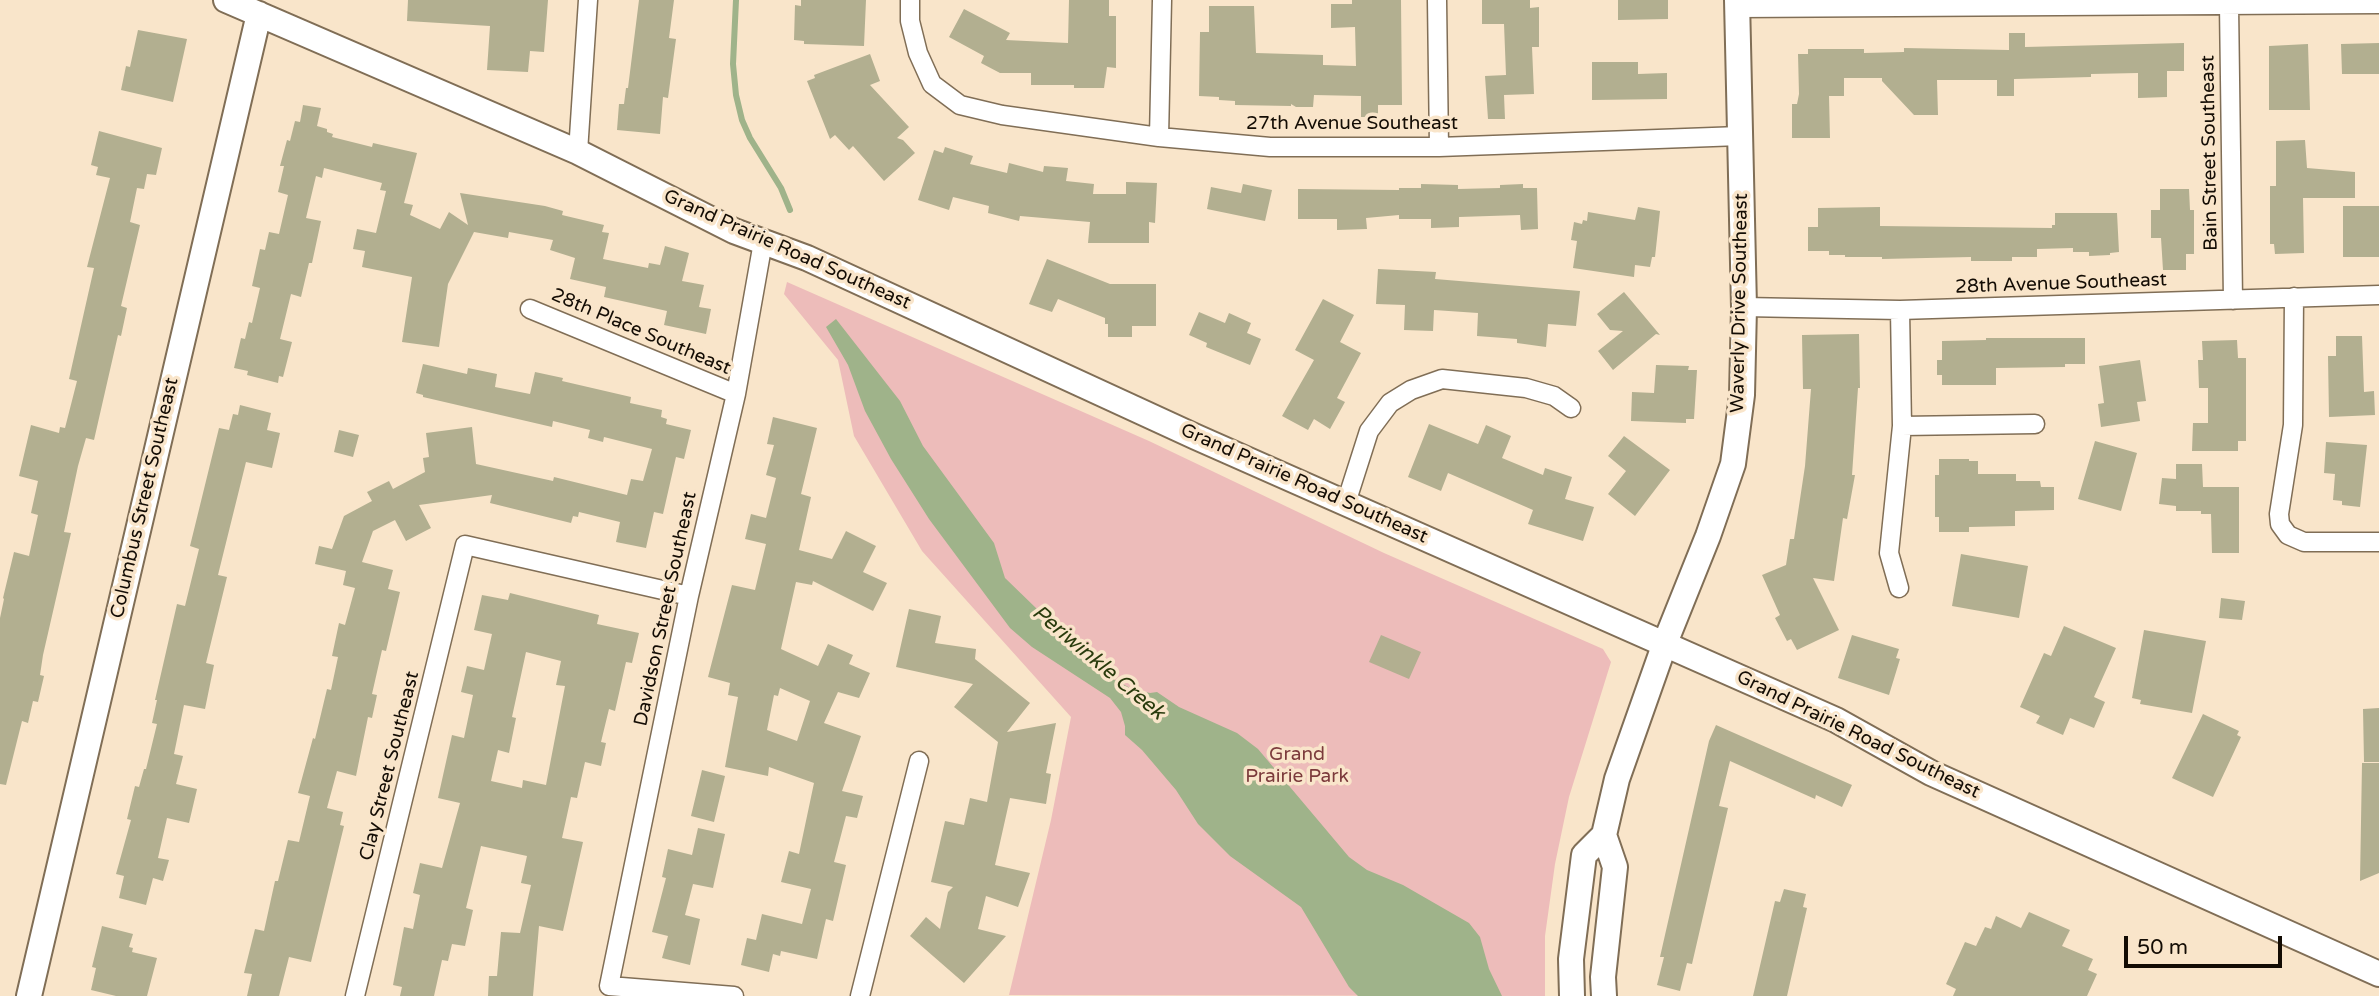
<!DOCTYPE html>
<html>
<head>
<meta charset="utf-8">
<style>
  body { margin:0 }
  #map { position:relative; width:2379px; height:996px; overflow:hidden; background:#f9e5ca; font-family:"Varela Round",sans-serif }
  canvas { display:block }
  .scale { position:absolute; left:2124px; top:936px; width:158px; height:32px; box-sizing:border-box; border:4px solid #130c04; border-top:0; padding-left:9px; font-size:21px; line-height:24px; white-space:nowrap; color:#130c04; -webkit-text-stroke:5px #f9e5ca; paint-order:stroke }
</style>
</head>
<body>
<div id="map">
<canvas width="2379" height="996"></canvas>
<div class="scale">50 m</div>
</div>
<script>
const ctx = document.querySelector('canvas').getContext('2d');
ctx.lineJoin = 'round';
function fillPath(path, color) {
  ctx.fillStyle = color;
  ctx.fill(path, 'evenodd');
}
function toPath(rows) {
  const path = new Path2D();
  for (const r of rows) {
    path.moveTo(r[0], r[1]);
    for (let i = 2; i < r.length; i += 2) path.lineTo(r[i], r[i + 1]);
  }
  return path;
}
function strokePath(path, color, width, dash) {
  ctx.strokeStyle = color;
  ctx.lineWidth = width;
  ctx.lineCap = dash ? 'butt' : 'round';
  ctx.setLineDash(dash || []);
  ctx.stroke(path);
}
function drawText(font, color, halo, rows, align = 'center') {
  ctx.font = font + ' "Varela Round",sans-serif';
  ctx.lineWidth = 7;
  ctx.setLineDash([]);
  ctx.textBaseline = 'middle';
  ctx.strokeStyle = halo;
  ctx.fillStyle = color;
  for (const [text, x, y, turn = 0] of rows) {
    ctx.save();
    ctx.translate(x, y);
    ctx.rotate((+turn || 0) * Math.PI / 180);
    ctx.textAlign = isNaN(turn) ? turn : align;
    if (halo) ctx.strokeText(text, 0, 0);
    ctx.fillText(text, 0, 0);
    ctx.restore();
  }
}
const green = toPath([
  [787,282,1149,441,1384,553,1603,649,1611,662,1569,797,1555,864,1545,936,1545,996,1009,995,1051,820,1071,717,922,551,854,436,838,360,784,294]
]);
const water = toPath([
  [836,319,900,401,923,446,994,543,1005,578,1098,668,1113,679,1132,689,1150,693,1157,692,1179,707,1237,733,1258,749,1349,857,1367,870,1403,885,1469,923,1480,937,1489,969,1502,996,1358,996,1349,987,1301,907,1230,856,1198,824,1176,790,1142,750,1125,735,1125,726,1121,712,1110,698,1032,647,1010,628,929,519,891,459,865,411,848,365,826,327]
]);
const stream = toPath([
  [736,0,733,64,736,95,742,120,750,138,781,188,790,210]
]);
const building = toPath([
  [408,0,548,0,544,52,530,51,528,72,487,70,490,26,407,21],
  [639,0,674,0,669,38,676,39,668,98,663,97,660,134,617,130,619,104,624,104,626,88,628,88],
  [801,0,866,0,864,46,804,44,804,41,794,40,795,5,801,6],
  [1069,0,1109,0,1109,16,1116,16,1116,68,1107,67,1104,88,1074,88,1074,85,1031,85,1031,73,1000,73,981,63,984,56,949,37,964,9,1010,33,1006,40,1068,43],
  [1352,0,1401,0,1402,105,1378,105,1378,117,1361,117,1361,96,1314,95,1313,107,1296,107,1291,104,1291,106,1235,105,1235,101,1219,100,1219,97,1199,96,1200,32,1209,32,1209,6,1254,6,1256,53,1323,55,1323,65,1356,66,1355,27,1331,28,1331,4,1352,4],
  [1482,0,1530,0,1530,8,1539,7,1539,47,1532,47,1534,94,1504,95,1505,119,1488,119,1485,76,1506,75,1504,24,1482,24],
  [1618,0,1668,0,1668,19,1618,20],
  [138,30,187,39,173,102,121,90,126,66,130,67],
  [2009,33,2025,33,2025,47,2184,43,2184,71,2167,71,2167,97,2138,98,2138,73,2091,74,2091,77,2014,79,2014,96,1997,96,1997,80,1937,80,1938,115,1914,115,1882,81,1882,78,1844,78,1844,96,1829,96,1830,138,1792,138,1792,104,1797,104,1799,94,1798,54,1808,54,1808,49,1864,49,1864,53,1904,52,1904,48,2009,50],
  [2379,43,2379,74,2342,74,2341,44],
  [2308,44,2310,110,2269,110,2269,46],
  [870,54,880,81,870,85,909,127,897,138,903,140,915,153,884,181,853,146,849,150,835,135,830,139,807,81,815,78,814,75],
  [1592,62,1638,62,1638,74,1667,73,1667,99,1592,100],
  [303,105,321,108,317,126,327,129,327,132,333,134,332,137,372,147,373,143,417,153,404,203,413,205,410,215,440,229,449,212,468,225,460,193,545,206,563,211,562,215,604,225,602,232,609,233,603,259,648,268,649,263,660,265,665,246,689,253,682,281,704,285,699,307,711,309,706,334,664,325,667,311,604,297,606,287,570,279,575,258,550,250,553,240,509,232,508,238,474,232,448,284,439,347,402,342,412,277,362,267,365,251,353,249,357,229,376,233,386,191,380,190,382,183,324,168,322,178,316,176,306,218,321,221,312,263,309,263,301,297,291,294,280,339,292,342,283,377,279,376,278,383,247,375,248,371,234,368,241,338,245,339,249,322,252,323,260,288,252,286,260,249,265,250,269,232,279,234,288,195,278,192,284,166,280,166,287,140,290,141,295,121,300,122],
  [99,131,162,148,156,175,147,174,144,189,137,188,130,222,140,225,121,306,127,308,121,336,118,335,94,440,86,438,78,466,64,532,71,533,43,655,40,675,44,676,38,702,33,701,28,723,22,721,6,785,0,784,0,618,4,599,3,598,14,552,29,556,38,515,31,513,38,481,19,476,31,425,59,433,60,427,65,428,77,381,69,379,94,268,87,267,110,178,96,175,98,167,91,165],
  [2305,140,2307,168,2355,172,2355,198,2303,198,2304,253,2275,254,2274,244,2270,244,2270,186,2276,186,2276,141],
  [945,147,973,156,970,164,1007,173,1009,163,1043,172,1044,166,1068,168,1066,181,1094,184,1093,194,1126,194,1126,182,1157,183,1155,223,1149,222,1149,243,1088,243,1090,222,1020,216,1019,221,988,213,989,206,953,197,949,210,918,200,934,150,943,153],
  [1243,184,1272,190,1265,221,1207,209,1211,187,1241,193],
  [1421,184,1458,185,1458,189,1500,188,1500,185,1523,184,1523,188,1537,188,1538,229,1521,230,1520,215,1459,217,1459,227,1431,228,1431,219,1399,219,1399,215,1366,218,1367,229,1337,230,1337,219,1298,219,1298,189,1399,190,1399,188,1421,188],
  [2160,189,2189,189,2190,210,2194,210,2194,254,2186,254,2186,270,2163,270,2161,238,2151,238,2151,210,2160,210],
  [2343,206,2379,206,2379,257,2343,257],
  [1638,207,1660,211,1655,257,1652,257,1650,267,1635,265,1634,277,1573,268,1577,241,1571,240,1574,222,1582,224,1583,220,1587,221,1588,212,1635,220],
  [1880,207,1880,226,2052,228,2052,225,2055,225,2055,213,2117,213,2119,252,2110,253,2110,255,2089,256,2089,252,2073,252,2073,248,2037,249,2037,257,2012,257,2012,261,1971,261,1971,257,1882,259,1882,257,1845,257,1845,255,1829,255,1829,251,1808,251,1808,227,1818,227,1818,208],
  [1047,259,1110,284,1156,284,1156,326,1132,326,1132,337,1108,337,1108,324,1105,324,1105,318,1058,299,1052,312,1029,304],
  [1378,269,1436,272,1435,279,1580,291,1576,326,1548,324,1546,347,1517,343,1517,339,1477,336,1478,313,1434,310,1433,331,1404,330,1405,305,1376,304],
  [1624,292,1660,335,1656,334,1613,370,1598,351,1623,331,1610,330,1597,314],
  [1323,299,1354,315,1340,342,1361,353,1337,398,1345,402,1330,429,1314,419,1308,430,1282,416,1314,360,1295,350],
  [1199,312,1225,323,1229,313,1251,323,1247,333,1261,339,1250,365,1206,347,1207,343,1189,335],
  [1859,334,1860,388,1858,388,1852,475,1855,475,1847,519,1843,518,1834,581,1813,578,1839,630,1797,650,1791,639,1787,641,1775,618,1780,615,1762,575,1786,565,1790,539,1794,539,1805,466,1811,389,1803,389,1802,335],
  [2336,336,2362,336,2364,392,2374,391,2375,415,2329,417,2328,356,2336,356],
  [1986,338,2085,338,2085,364,2065,364,2065,367,1996,368,1996,385,1942,385,1942,375,1937,375,1937,360,1942,360,1942,341,1986,340],
  [2237,340,2238,358,2246,358,2246,441,2238,441,2238,451,2192,451,2193,423,2208,423,2208,388,2199,388,2198,360,2203,360,2202,341],
  [2140,360,2146,401,2137,402,2140,421,2101,427,2098,404,2104,403,2099,366],
  [423,364,467,374,468,368,497,374,495,387,530,394,535,372,563,378,562,381,631,397,630,403,662,410,661,417,667,419,666,424,691,430,684,459,676,457,663,514,654,512,646,548,616,542,620,522,579,512,578,517,573,516,571,523,490,503,492,495,419,505,431,528,406,541,395,520,373,531,362,562,393,570,388,589,400,592,386,651,382,650,372,694,377,695,372,718,368,717,356,776,337,771,327,808,343,812,340,825,344,826,311,962,289,957,279,996,247,996,252,974,244,973,255,929,264,931,275,881,278,881,288,840,299,842,310,796,298,793,313,738,315,739,327,689,331,690,338,657,332,656,339,623,345,625,355,588,343,585,346,571,315,564,319,546,332,549,344,516,372,501,367,492,389,481,393,489,425,472,423,458,429,457,426,433,472,427,476,464,553,481,554,477,627,495,631,479,643,481,652,449,604,437,603,442,588,438,590,430,553,421,552,427,423,397,423,395,416,393],
  [1656,365,1689,366,1688,370,1697,370,1694,419,1686,419,1686,423,1631,421,1632,392,1654,393],
  [240,405,271,413,267,430,280,433,272,468,246,462,218,575,227,577,206,663,214,665,205,709,184,705,174,754,183,756,176,784,197,789,189,823,167,818,158,858,169,860,163,881,153,878,146,905,119,898,124,876,116,874,131,820,127,819,135,786,139,787,144,769,146,769,157,724,152,723,157,700,155,700,177,604,185,606,199,549,190,546,219,428,229,430,233,414,238,415],
  [773,417,817,428,801,494,811,497,799,550,832,559,846,531,876,546,863,572,887,583,873,611,813,581,812,585,796,582,781,649,818,666,828,644,853,655,849,664,870,673,859,698,838,692,824,723,861,736,842,791,863,796,857,818,846,816,834,862,846,865,833,921,826,919,817,959,781,951,780,956,773,954,769,972,741,965,747,938,756,940,762,914,802,924,811,889,781,882,789,851,799,854,814,783,769,767,768,776,725,767,738,697,728,695,730,683,708,677,732,585,755,590,766,544,745,539,751,514,766,518,776,478,766,475,774,445,767,444],
  [780,688,810,701,797,741,767,730,774,695,778,696],
  [1429,424,1478,444,1486,425,1511,436,1502,458,1543,475,1545,468,1572,477,1565,499,1594,507,1583,541,1528,524,1533,510,1448,473,1441,491,1408,477],
  [339,430,359,435,353,457,334,452],
  [1624,436,1670,470,1635,516,1608,494,1626,471,1608,456],
  [2095,441,2137,453,2121,511,2078,499],
  [2326,442,2367,445,2360,507,2342,505,2342,501,2333,500,2335,474,2324,473],
  [1939,459,1969,459,1969,461,1978,461,1978,474,2016,474,2016,481,2040,481,2041,487,2054,487,2054,510,2015,511,2015,526,1969,527,1969,532,1939,532,1939,517,1935,517,1935,475,1939,475],
  [2176,464,2202,464,2203,487,2239,487,2239,553,2212,553,2211,514,2201,514,2201,511,2176,511,2176,506,2159,504,2162,478,2176,479],
  [1961,554,2028,566,2019,618,1952,606],
  [510,593,599,615,597,624,639,633,632,663,626,662,615,711,609,709,601,742,606,743,601,766,585,762,577,798,571,797,562,838,583,842,563,931,539,926,533,996,488,996,489,976,497,976,501,932,520,933,531,885,521,883,527,856,481,846,466,908,473,910,465,946,452,944,448,961,442,960,434,996,400,996,402,987,393,985,404,927,413,929,420,895,413,893,420,863,442,868,460,803,438,798,452,735,464,738,473,695,461,692,467,666,484,670,492,634,474,630,482,595,508,600],
  [526,652,561,661,556,685,565,686,546,785,523,780,522,788,491,781,498,750,509,753,516,718,512,717],
  [2221,598,2245,601,2242,620,2219,618],
  [909,609,941,616,935,643,976,649,975,659,1030,703,1007,732,1056,723,1046,773,1051,774,1046,804,1010,798,995,865,1030,873,1018,907,986,896,978,929,1006,936,964,983,910,936,926,917,940,929,948,892,953,887,931,882,945,821,964,825,970,798,987,802,998,742,954,707,973,684,896,667],
  [2064,626,2116,648,2094,697,2105,702,2094,728,2070,718,2063,735,2036,723,2040,716,2020,707,2044,653,2051,656],
  [2144,630,2206,641,2192,713,2140,704,2141,700,2132,698],
  [1381,635,1421,652,1409,679,1369,662],
  [1852,635,1899,649,1896,658,1900,659,1889,695,1838,678],
  [2379,708,2379,762,2364,762,2363,709],
  [2203,714,2239,731,2237,735,2241,737,2213,797,2172,778],
  [1716,725,1852,785,1842,807,1816,795,1815,799,1730,761,1719,806,1728,808,1692,964,1687,963,1680,991,1657,985,1664,957,1660,957,1709,741],
  [2362,763,2379,763,2379,873,2360,881],
  [702,770,725,776,714,822,691,816],
  [698,828,725,834,713,888,693,884,685,915,700,919,690,965,662,958,668,936,652,932,666,878,662,877,668,849,692,855],
  [1784,889,1806,894,1803,907,1807,908,1787,996,1753,996,1775,901,1780,902],
  [2029,912,2070,930,2062,946,2093,959,2088,970,2097,974,2087,996,1953,996,1956,989,1946,984,1965,942,1976,946,1985,927,1991,929,1996,916,2021,928],
  [102,926,133,934,129,947,133,948,132,952,157,958,147,996,116,996,91,990,96,968,92,967]
]);
const street = toPath([
  [910,0,910,21,918,53,932,84,960,105,1002,115,1159,137,1270,147,1439,147,1740,136],
  [1437,0,1439,147],
  [2229,5,2233,300],
  [1738,8,2379,4],
  [1159,137,1162,0],
  [578,152,588,0],
  [2294,297,2293,425,2279,514,2280,524,2288,535,2304,542,2379,542],
  [1744,307,1900,310,2379,295],
  [530,309,736,394],
  [1902,426,2035,424],
  [1346,503,1369,431,1390,403,1411,390,1442,379,1526,388,1554,396,1571,408],
  [1899,588,1889,553,1902,426,1900,310],
  [355,996,465,545,689,596],
  [734,996,609,986,689,596,736,394,763,242],
  [860,996,919,761]
]);
const secondary = toPath([
  [226,0,578,152,734,231,807,258,1196,437,1836,720,1931,773,2379,974],
  [29,996,259,14],
  [1572,996,1571,959,1584,855,1604,835],
  [1604,996,1603,977,1615,867,1604,835,1617,779,1665,643,1708,536,1733,464,1742,395,1744,307,1737,0]
]);
const streetNames = [
  ["27th Avenue Southeast",1352,124],
  ["Bain Street Southeast",2210,153,-91],
  ["Grand Prairie Road Southeast",787,250,24],
  ["28th Avenue Southeast",2061,284,-2],
  ["Waverly Drive Southeast",1740,303,-89],
  ["28th Place Southeast",641,332,23],
  ["Grand Prairie Road Southeast",1304,484,24],
  ["Columbus Street Southeast",145,498,-77],
  ["Davidson Street Southeast",666,609,-78],
  ["Grand Prairie Road Southeast",1858,735,26],
  ["Clay Street Southeast",390,766,-76]
];
const parkNames = [
  ["Grand",1297,755],
  ["Prairie Park",1297,777]
];
const waterNames = [
  ["Periwinkle Creek",1098,663,40]
];
fillPath(green, '#edbcba');
fillPath(water, '#9fb38a');
strokePath(stream, '#9fb38a', 6);
fillPath(building, '#b2af90');
strokePath(street, '#806e56', 21);
strokePath(secondary, '#806e56', 28);
strokePath(street, '#fff', 18);
strokePath(secondary, '#fff', 24);
drawText('19px', '#130c04', '#f9e5ca', streetNames);
drawText('19px', '#7c3b3c', '#f9e5ca', parkNames);
drawText('italic 21px', '#293b0d', '#f9e5ca', waterNames);
</script>
</body>
</html>
